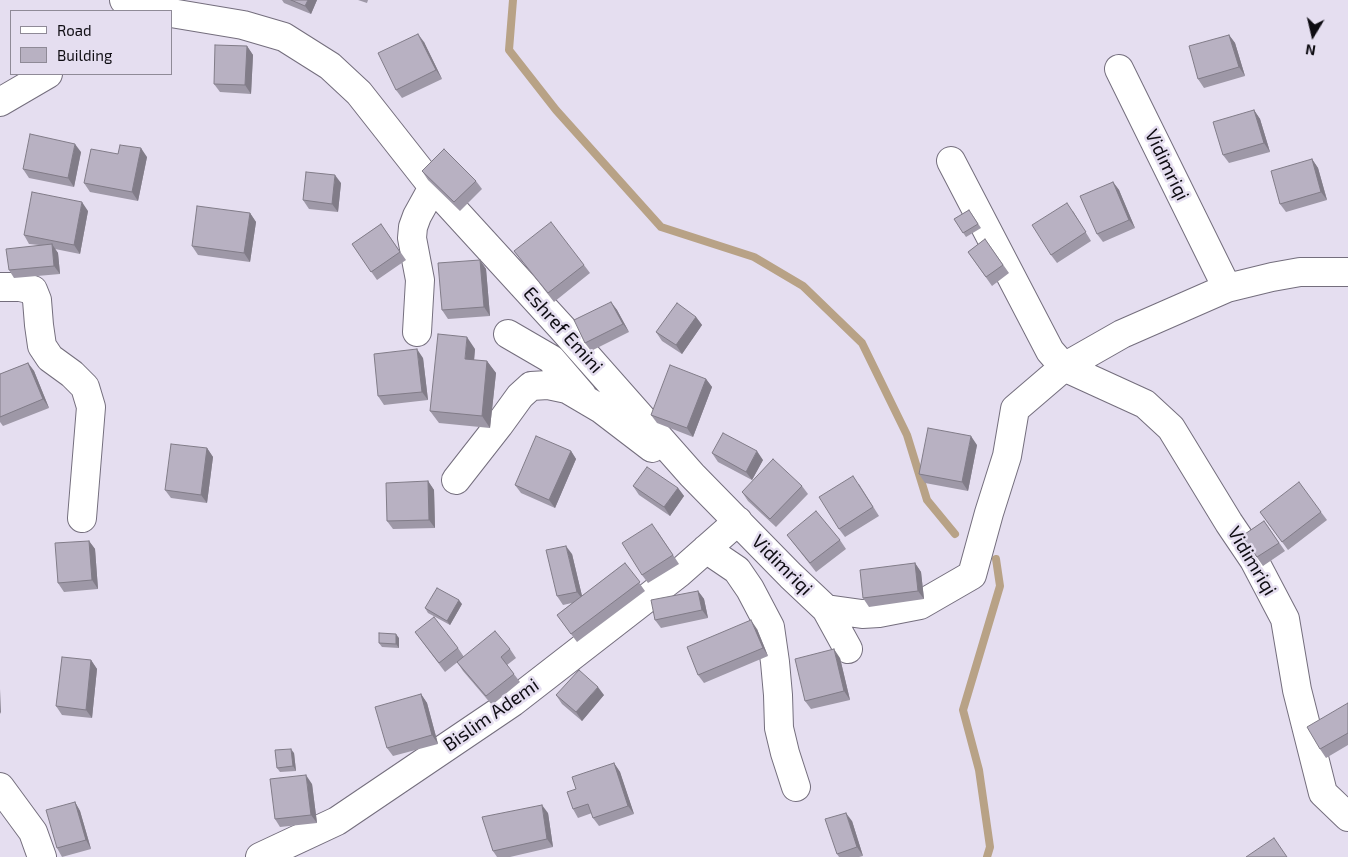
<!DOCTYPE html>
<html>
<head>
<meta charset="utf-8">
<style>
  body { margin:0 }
  #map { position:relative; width:1348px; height:857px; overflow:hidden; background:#e5def0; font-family:"Exo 2",sans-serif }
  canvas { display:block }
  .legend { position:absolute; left:10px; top:10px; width:162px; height:65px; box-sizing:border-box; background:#e5def0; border:1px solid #8f8a97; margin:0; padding:6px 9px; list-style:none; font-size:15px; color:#0e0c12 }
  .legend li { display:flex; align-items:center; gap:10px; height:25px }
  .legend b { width:25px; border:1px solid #8f8a97 }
  .north { position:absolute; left:1288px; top:10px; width:50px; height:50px; -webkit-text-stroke:4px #e5def0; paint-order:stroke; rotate:189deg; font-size:14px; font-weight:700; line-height:20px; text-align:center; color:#0e0c12 }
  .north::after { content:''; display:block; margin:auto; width:18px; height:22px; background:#0e0c12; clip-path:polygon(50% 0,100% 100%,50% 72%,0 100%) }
</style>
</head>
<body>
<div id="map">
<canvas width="1348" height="857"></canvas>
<ul class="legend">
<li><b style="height:6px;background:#fff"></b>Road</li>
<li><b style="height:14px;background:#b8b1c2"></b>Building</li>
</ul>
<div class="north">N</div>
</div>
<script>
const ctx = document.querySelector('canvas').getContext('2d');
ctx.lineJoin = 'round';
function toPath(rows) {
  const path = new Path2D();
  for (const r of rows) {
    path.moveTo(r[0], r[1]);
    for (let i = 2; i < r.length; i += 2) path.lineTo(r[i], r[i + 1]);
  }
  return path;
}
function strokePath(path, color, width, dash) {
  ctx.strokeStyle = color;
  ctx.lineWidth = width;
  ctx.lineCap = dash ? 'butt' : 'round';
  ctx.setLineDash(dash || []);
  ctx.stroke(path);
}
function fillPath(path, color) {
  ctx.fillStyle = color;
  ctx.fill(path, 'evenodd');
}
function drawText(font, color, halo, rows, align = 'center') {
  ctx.font = font + ' "Exo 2",sans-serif';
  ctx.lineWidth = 5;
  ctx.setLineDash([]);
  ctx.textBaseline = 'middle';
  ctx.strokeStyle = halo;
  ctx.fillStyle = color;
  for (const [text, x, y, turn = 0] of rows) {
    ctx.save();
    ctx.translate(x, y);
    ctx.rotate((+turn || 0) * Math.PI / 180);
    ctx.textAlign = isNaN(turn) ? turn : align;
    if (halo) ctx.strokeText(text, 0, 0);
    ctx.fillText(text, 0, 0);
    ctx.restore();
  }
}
const stream = toPath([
  [513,0,509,50,556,110,661,227,754,257,803,286,862,343,907,435,927,500,955,534],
  [987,857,990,847,979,770,963,710,1000,586,996,559]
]);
const minor = toPath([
  [124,0,135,5,164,11],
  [171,13,243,25,284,37,330,66,359,93,433,187,562,328,692,475,791,576,826,609,862,614,879,613,920,605,972,575,989,513,1007,456,1015,409,1064,367,1122,334,1227,288,1272,277,1300,272,1348,272],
  [1119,69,1227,288],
  [0,102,48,74],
  [951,161,1050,351,1064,367,1145,404,1171,428,1229,523,1254,560,1285,619,1297,690,1323,793,1348,817],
  [0,287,20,287,33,290,37,300,39,325,42,346,50,358,72,374,85,387,91,407,82,518],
  [417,332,420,280,412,238,413,227,417,216,433,187],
  [508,334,551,359,582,395],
  [456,480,499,425,520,396,531,386,548,385,567,389,601,409,652,448],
  [706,549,737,570,750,589,770,627,775,662,778,695,779,728,785,753,796,787],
  [826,609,848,649],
  [0,787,33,832,42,857],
  [260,857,337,821,513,702,678,574,738,521]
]);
const wall = toPath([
  [282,0,317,0,311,14,284,3],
  [358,0,368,0,367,3],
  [1229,35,1235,43,1245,76,1204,88,1198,79],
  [424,42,442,79,402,98,396,90],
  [247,46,253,55,251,94,220,92,214,84],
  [1254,110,1260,119,1270,152,1229,163,1223,155],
  [81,152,74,187,29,178,23,169],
  [118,154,147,157,138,201,90,192,84,183],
  [1312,159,1318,168,1327,200,1286,212,1280,204],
  [422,171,476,181,482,189,460,211,428,180],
  [1113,182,1119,190,1135,228,1103,242,1097,234],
  [341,183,338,212,309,209,303,200],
  [969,210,981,228,966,237,954,219],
  [88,211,80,254,55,249,58,253,60,274,14,278,9,270,39,245,29,244,24,235],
  [1073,211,1091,241,1057,263,1051,255],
  [250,213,256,222,250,262,198,255,192,246],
  [381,224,406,260,377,280,352,244],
  [985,239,1009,273,992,286,968,252],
  [514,251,584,265,590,273,554,302],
  [480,260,486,269,490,316,448,319,442,310],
  [611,302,617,310,629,332,591,351,585,343],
  [696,317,702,325,682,354,662,341,656,332],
  [475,349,474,360,487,361,496,373,490,428,439,423,430,411],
  [423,358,428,400,384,405,378,396],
  [28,363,34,371,49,408,3,426,0,422,0,374],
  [706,379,712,387,693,437,657,423,651,415],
  [977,445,968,491,925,483,919,474],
  [207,448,213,457,207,503,171,498,165,490],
  [571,451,576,459,555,508,521,493,515,485],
  [712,453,763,460,752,480,718,462],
  [428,481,434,490,435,528,393,529,387,521],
  [859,484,879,516,845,537,839,529],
  [633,486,678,488,684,496,670,516,639,495],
  [802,486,808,494,776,527,748,501,742,492],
  [1260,512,1321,512,1327,520,1288,550],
  [1264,521,1285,551,1263,566,1242,536],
  [658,532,679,564,648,583,642,575],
  [787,535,840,540,846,549,816,572],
  [89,541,95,549,98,589,64,592,58,583],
  [572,554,582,596,625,563,645,591,577,642,557,615,572,603,563,605,557,596],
  [915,563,921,572,924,599,869,607,863,598],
  [698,591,704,599,708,618,661,628,655,620],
  [462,604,450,625,428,613,425,608],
  [757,629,768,656,704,683,698,675],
  [415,632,458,648,464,657,445,672],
  [399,638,399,648,382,647,379,643],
  [510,649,516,658,507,665,520,682,492,705,463,671,457,662],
  [840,658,850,700,811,709,805,701],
  [91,660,97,669,92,718,62,715,56,706],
  [421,694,427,703,438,744,393,756,387,748],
  [556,695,604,695,582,721,562,704],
  [1348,703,1348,745,1326,758,1320,749],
  [294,753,296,771,280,772,277,768],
  [614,763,620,772,634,814,599,826,593,818,592,813,578,818,573,809,576,789],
  [312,784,317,823,280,827,275,819],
  [75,802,80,811,91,849,62,857,57,848],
  [548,813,553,847,510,857,497,857,493,851],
  [852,821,863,856,859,857,839,857,837,854]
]);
const shadedWall = toPath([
  [308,0,317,0,311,14,305,6],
  [418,34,424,42,442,79,436,70],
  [1229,35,1235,43,1245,76,1239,67],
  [247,46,253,55,251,94,245,85],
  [1254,110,1260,119,1270,152,1264,143],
  [75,144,81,152,74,187,68,178],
  [141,148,147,157,138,201,132,192],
  [1312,159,1318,168,1327,200,1321,192],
  [335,175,341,183,338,212,332,204],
  [1113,182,1119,190,1135,228,1129,220],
  [82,202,88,211,80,254,74,245],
  [250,213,256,222,250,262,244,253],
  [52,244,58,253,60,274,54,266],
  [480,260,486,269,490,316,484,307],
  [611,302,617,310,629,332,623,324],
  [696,317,702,325,682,354,676,345],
  [467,337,475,349,473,372,465,359],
  [417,349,423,358,428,400,422,392],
  [487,361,496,373,490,428,482,416],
  [28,363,34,371,49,408,43,399],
  [706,379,712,387,693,437,687,428],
  [971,436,977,445,968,491,962,482],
  [207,448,213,457,207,503,201,495],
  [571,451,576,459,555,508,549,500],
  [757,451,763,460,752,480,746,472],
  [428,481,434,490,435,528,429,520],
  [678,488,684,496,670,516,664,507],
  [89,541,95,549,98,589,92,580],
  [566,546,572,554,583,600,577,592],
  [915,563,921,572,924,599,918,591],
  [698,591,704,599,708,618,702,610],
  [459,600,462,604,450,625,447,621],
  [751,620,757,629,768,656,763,648],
  [396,634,399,638,399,648,396,644],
  [834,649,840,658,850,700,844,691],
  [91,660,97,669,92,718,86,710],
  [598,687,604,695,582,721,576,712],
  [0,689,1,714,0,712],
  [421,694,427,703,438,744,432,735],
  [291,749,294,753,296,771,293,766],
  [614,763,620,772,634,814,628,806],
  [306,775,312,784,317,823,311,815],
  [75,802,80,811,91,849,86,840],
  [542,805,548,813,553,847,547,839],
  [846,813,852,821,863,856,857,847]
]);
const building = toPath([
  [291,0,308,0,305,6,291,0],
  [418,34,436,70,396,90,378,53,418,34],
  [1229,35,1239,67,1198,79,1189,46,1229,35],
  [215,45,247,46,245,85,214,84,215,45],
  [1254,110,1264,143,1223,155,1213,122,1254,110],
  [30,134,75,144,68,178,23,169,30,134],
  [120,145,141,148,132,192,84,183,91,149,118,154,120,145],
  [444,149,476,181,454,202,422,171,444,149],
  [1312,159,1321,192,1280,204,1271,171,1312,159],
  [306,172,335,175,332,204,303,200,306,172],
  [1113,182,1129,220,1097,234,1080,196,1113,182],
  [32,192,82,202,74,245,24,235,32,192],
  [1067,203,1086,232,1051,255,1032,225,1067,203],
  [197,206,250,213,244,253,192,246,197,206],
  [969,210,978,224,963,233,954,219,969,210],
  [551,222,584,265,548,293,514,251,551,222],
  [381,224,400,252,371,272,352,244,381,224],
  [985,239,1003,265,986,277,968,252,985,239],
  [52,244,54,266,9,270,6,249,52,244],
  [480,260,484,307,442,310,438,263,480,260],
  [611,302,623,324,585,343,574,320,611,302],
  [677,303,696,317,676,345,656,332,677,303],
  [438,334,467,337,465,359,487,361,482,416,430,411,438,334],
  [417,349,422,392,378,396,374,354,417,349],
  [28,363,43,399,0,417,0,374,28,363],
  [670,365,706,379,687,428,651,415,670,365],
  [928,428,971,436,962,482,919,474,928,428],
  [723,433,757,451,746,472,712,453,723,433],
  [536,436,571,451,549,500,515,485,536,436],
  [171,444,207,448,201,495,165,490,171,444],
  [773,459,802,486,770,519,742,492,773,459],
  [647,467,678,488,664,507,633,486,647,467],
  [853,476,873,507,839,529,819,497,853,476],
  [428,481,429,520,387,521,386,483,428,481],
  [1299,482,1321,512,1282,542,1260,512,1299,482],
  [816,511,840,540,810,563,787,535,816,511],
  [1264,521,1279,543,1257,557,1242,536,1264,521],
  [652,524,673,555,642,575,622,543,652,524],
  [89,541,92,580,58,583,55,543,89,541],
  [566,546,577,592,557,596,546,550,566,546],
  [625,563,640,582,571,634,557,615,625,563],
  [915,563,918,591,863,598,860,570,915,563],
  [437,588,459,600,447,621,425,608,437,588],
  [698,591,702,610,655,620,651,600,698,591],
  [434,617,458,648,439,663,415,632,434,617],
  [751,620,763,648,698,675,687,647,751,620],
  [495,631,510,649,501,657,514,674,486,696,457,662,495,631],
  [379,633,396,634,396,644,379,643,379,633],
  [834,649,844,691,805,701,795,659,834,649],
  [62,657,91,660,86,710,56,706,62,657],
  [579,670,598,687,576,712,556,695,579,670],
  [421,694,432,735,387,748,375,707,421,694],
  [1348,703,1348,733,1320,749,1307,727,1348,703],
  [291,749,293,766,277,768,275,750,291,749],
  [614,763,628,806,593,818,588,804,573,809,567,792,576,789,572,777,614,763],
  [306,775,311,815,275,819,270,779,306,775],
  [75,802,86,840,57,848,46,810,75,802],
  [542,805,547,839,493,851,482,817,542,805],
  [846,813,857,847,837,854,825,819,846,813],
  [1274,838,1287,857,1246,857,1274,838]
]);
const streetNames = [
  ["Vidimriqi",1167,165,64],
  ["Eshref Emini",563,330,48],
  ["Vidimriqi",1252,561,59],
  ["Vidimriqi",782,565,45],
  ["Bislim Ademi",491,715,-35]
];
strokePath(stream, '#b8a286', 8);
strokePath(minor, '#746e7d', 30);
strokePath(minor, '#fff', 28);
fillPath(wall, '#9e98a7');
fillPath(shadedWall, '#817c88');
fillPath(building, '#b8b1c2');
strokePath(building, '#817c88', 1);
drawText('19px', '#0e0c12', '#e5def0', streetNames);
</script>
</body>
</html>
